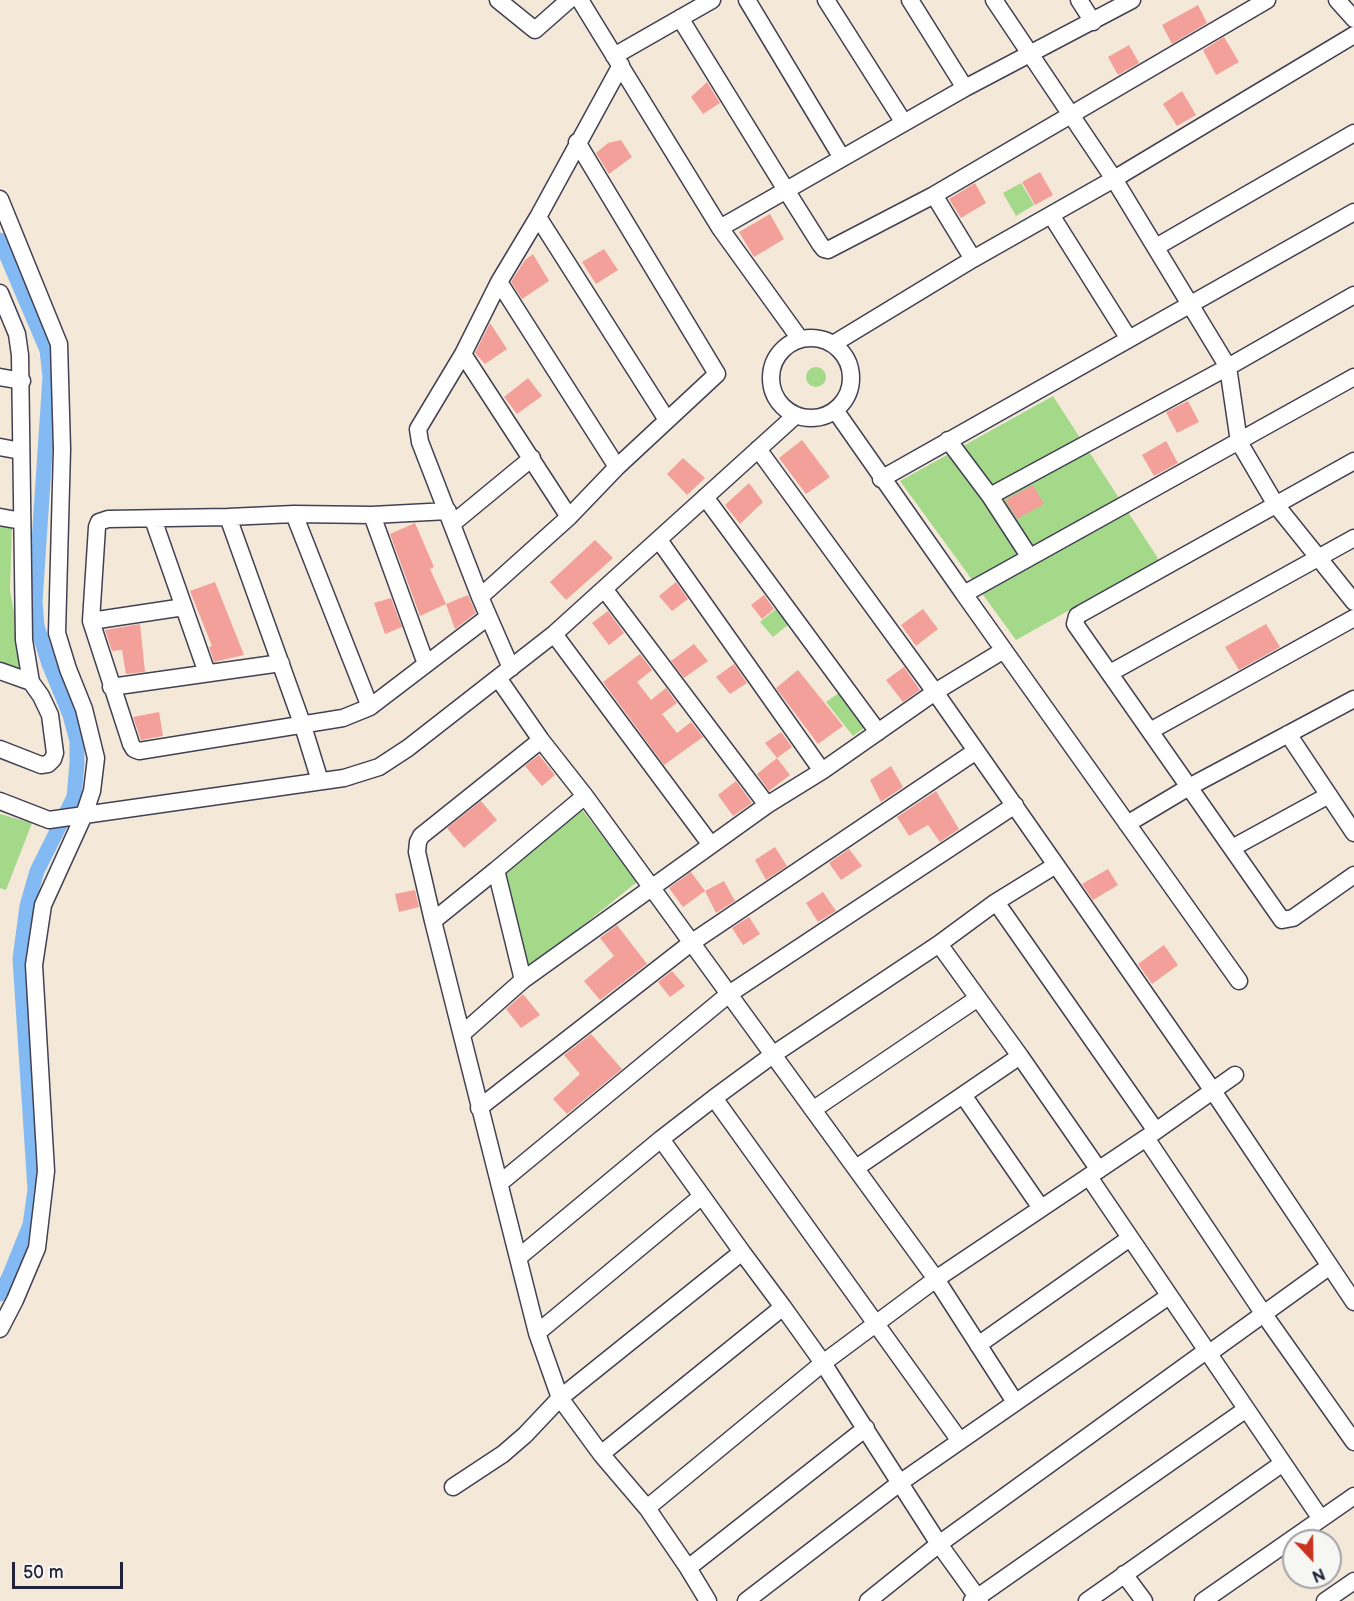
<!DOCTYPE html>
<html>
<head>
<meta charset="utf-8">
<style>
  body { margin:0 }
  #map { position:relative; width:1354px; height:1601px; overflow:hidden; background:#f4e9d8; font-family:"Balsamiq Sans",sans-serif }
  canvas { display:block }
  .north { position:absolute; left:1282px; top:1529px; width:60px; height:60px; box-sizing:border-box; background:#f6f6f2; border:2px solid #a1a1a9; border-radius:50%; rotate:158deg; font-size:16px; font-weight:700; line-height:24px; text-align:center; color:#22223b }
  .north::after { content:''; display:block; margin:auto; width:21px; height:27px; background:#c8321e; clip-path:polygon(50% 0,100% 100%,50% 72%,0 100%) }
  .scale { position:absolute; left:12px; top:1562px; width:111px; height:27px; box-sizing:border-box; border:3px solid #22223b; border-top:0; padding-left:8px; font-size:18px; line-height:21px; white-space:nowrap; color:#22223b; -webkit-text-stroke:4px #f6f6f2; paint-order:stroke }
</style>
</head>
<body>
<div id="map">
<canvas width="1354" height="1601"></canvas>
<div class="north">N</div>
<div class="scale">50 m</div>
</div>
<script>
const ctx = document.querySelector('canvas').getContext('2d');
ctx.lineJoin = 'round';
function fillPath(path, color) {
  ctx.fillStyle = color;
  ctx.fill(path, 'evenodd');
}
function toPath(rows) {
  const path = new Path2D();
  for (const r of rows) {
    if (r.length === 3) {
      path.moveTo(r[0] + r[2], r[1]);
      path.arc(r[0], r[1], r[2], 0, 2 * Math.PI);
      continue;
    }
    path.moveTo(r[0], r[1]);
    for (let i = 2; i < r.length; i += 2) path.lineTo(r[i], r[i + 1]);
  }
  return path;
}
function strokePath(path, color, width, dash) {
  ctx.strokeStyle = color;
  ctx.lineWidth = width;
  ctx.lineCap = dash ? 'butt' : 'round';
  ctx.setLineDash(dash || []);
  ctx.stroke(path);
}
const green = toPath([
  [1021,183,1034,205,1016,216,1003,193],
  [816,377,10],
  [1053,396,1159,560,1016,640,900,481],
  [0,522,12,524,10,591,26,672,0,664],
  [781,605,793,621,773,637,760,622],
  [843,690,868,725,853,736,826,702],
  [580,807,637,882,527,970,503,870],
  [0,814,32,823,6,890,0,888]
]);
const canal = toPath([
  [0,240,47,350,50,377,35,602,37,626,49,664,70,715,77,741,77,763,74,797,37,871,27,906,20,959,35,1190,30,1225,9,1277,0,1294]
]);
const building = toPath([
  [1198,5,1207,23,1172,44,1162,25],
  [1224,37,1239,62,1216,75,1203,50],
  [1129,45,1139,63,1118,75,1108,57],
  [707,82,720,103,703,114,691,97],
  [1182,91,1196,115,1177,126,1163,104],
  [621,140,632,157,609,174,596,153,608,143],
  [1040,172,1053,195,1035,205,1022,182],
  [975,183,986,203,961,218,949,199],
  [770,214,784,239,754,257,739,232],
  [604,249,618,270,596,284,582,262],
  [533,254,549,281,522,299,511,282,525,260],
  [490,323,507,349,485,364,475,353],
  [528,378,542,396,517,414,504,397],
  [1188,401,1199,422,1177,433,1166,412],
  [802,440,830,477,806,494,779,458],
  [1166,441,1178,463,1154,476,1142,455],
  [683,458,705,478,687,495,667,474],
  [749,483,763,502,740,524,725,505],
  [1033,485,1044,504,1017,519,1005,500],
  [415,523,434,567,430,569,446,604,420,616,390,534],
  [595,540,613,558,566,600,550,582],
  [215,582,244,655,214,662,209,647,212,646,190,591],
  [676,582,688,599,672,611,659,596],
  [468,595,476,613,455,629,446,604],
  [764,595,774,609,762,619,751,605],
  [391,598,402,627,385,634,374,603],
  [923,609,938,629,916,646,901,625],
  [608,611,624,633,609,645,592,623],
  [140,624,145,672,126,674,122,650,112,651,105,630],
  [1266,624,1280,647,1239,670,1225,647],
  [694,644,708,661,684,678,671,661],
  [640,654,652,670,637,682,651,700,666,688,677,703,662,714,677,733,691,722,703,737,664,765,603,682],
  [734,664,747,683,730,694,716,677],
  [904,667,920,690,903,702,886,680],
  [798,670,843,726,818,744,776,688],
  [159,712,163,736,141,740,133,717],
  [781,732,792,747,777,758,765,743],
  [539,755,555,775,542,786,525,766],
  [777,758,790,775,769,791,757,774],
  [891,766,903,787,881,802,870,780],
  [736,781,752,803,733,816,718,795],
  [936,791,959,829,940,842,928,825,909,836,897,817],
  [481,801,497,820,464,848,447,828],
  [775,847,787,866,766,880,755,860],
  [849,849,862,866,841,880,829,863],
  [1108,869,1118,885,1093,900,1082,884],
  [691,872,705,891,683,907,669,888],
  [724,881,735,901,716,913,705,891],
  [415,890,419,907,399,912,395,894],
  [823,892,836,911,818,922,806,903],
  [749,917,760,934,743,945,732,928],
  [617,925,647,964,600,1000,584,981,614,956,600,938],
  [1164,945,1178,965,1152,984,1138,964],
  [672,971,685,986,670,997,658,982],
  [523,994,540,1015,521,1028,506,1009],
  [591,1034,622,1069,567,1114,553,1099,580,1074,564,1055]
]);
const minor = toPath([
  [498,0,535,30,569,0],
  [580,0,720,228,800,339],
  [747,0,842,158],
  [826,0,904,123],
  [910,0,965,88],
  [994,0,1114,179,1228,367,1239,442,1276,505,1354,602],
  [1079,0,1093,22],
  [1337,0,1354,19],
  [680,18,786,190,820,244,824,249,828,250,934,195,1267,0],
  [614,56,712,0],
  [934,195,973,259],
  [0,199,59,344,62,449,57,633,68,669,84,709,96,758,92,791,84,815,43,905,34,965,46,1171,37,1248,15,1300,0,1329],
  [1051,215,1129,339],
  [538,217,667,420],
  [720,228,965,88,1132,0],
  [1156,247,1354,133],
  [499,282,617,467],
  [0,293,17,334,20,355,24,640,31,682,41,696,50,715,55,753,53,759,48,764,41,765,0,749],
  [811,378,40],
  [833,344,973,259,1114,179,1354,35],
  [463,354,569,517],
  [0,377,22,381],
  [835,410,964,594,1354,377],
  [948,440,990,496,1029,556],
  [0,447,21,451],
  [1354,461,1082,613,1077,616,1075,624,1282,920,1293,918,1354,875],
  [881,479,1354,212],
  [990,496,1228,367,1354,295],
  [705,497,878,732],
  [448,511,372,515,294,514,228,517,108,519,99,522,97,527,91,621,131,744,134,749,139,751,343,718,370,707,488,617],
  [294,514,370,707],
  [372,515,426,664],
  [0,517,22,521],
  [228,517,303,726,320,781],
  [153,519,207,673],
  [452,524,532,458],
  [659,540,822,771],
  [605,590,767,805],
  [964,594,1239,981],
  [480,597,569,517,617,467,717,374,577,142],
  [91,621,184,607],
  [554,634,711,845],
  [511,668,480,597,420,442,418,429,463,354,499,282,538,217,621,65],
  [0,671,31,682],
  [1110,673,1354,538],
  [498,678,541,740,585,796,936,1279,1015,1402],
  [111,687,281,663],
  [1150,731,1354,618],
  [1288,734,1354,833],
  [0,801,49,820,344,778,379,767,408,748,554,634,796,415],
  [1127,824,1189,787,1354,699],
  [1232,848,1329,795],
  [1056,865,1213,1091,1354,1302],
  [496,870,585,796],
  [996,902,1156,1131],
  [433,921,417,852,418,842,421,836,541,740],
  [939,944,978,998],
  [523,980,496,870,433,921,537,1333,560,1398,601,1454,647,1508,688,1568,708,1601],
  [462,1034,523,980,767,805,822,771,935,692,1004,650],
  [1020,1056,1099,1170],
  [963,1095,1041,1208],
  [714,1098,774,1054,939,944,996,902,1056,865,935,692,758,449],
  [479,1108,691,943,976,751],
  [814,1109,978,998,1020,1056,856,1168],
  [1146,1138,1263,1313,1354,1442],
  [661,1139,714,1098,960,1441],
  [1089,1177,1321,1519],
  [500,1183,729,994,1015,805],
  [519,1257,661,1139,702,1196],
  [537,1333,702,1196,742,1252],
  [978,1345,1130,1238],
  [1208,1354,1330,1266],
  [601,1454,783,1307,823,1363,939,1544,980,1601],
  [453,1487,503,1454,525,1435,560,1398,742,1252,783,1307],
  [647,1508,823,1363,936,1279,1146,1138,1235,1075],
  [688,1568,866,1428],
  [1124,1574,1144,1601],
  [746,1601,901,1482,1169,1296],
  [868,1601,939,1544,1206,1351],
  [972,1601,1245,1410],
  [1087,1601,1283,1463],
  [1203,1601,1354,1496],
  [1325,1601,1354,1581]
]);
fillPath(green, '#a4d98a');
strokePath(canal, '#84baf3', 15);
fillPath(building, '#f2a099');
strokePath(minor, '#424053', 19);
strokePath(minor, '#fff', 16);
</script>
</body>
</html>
